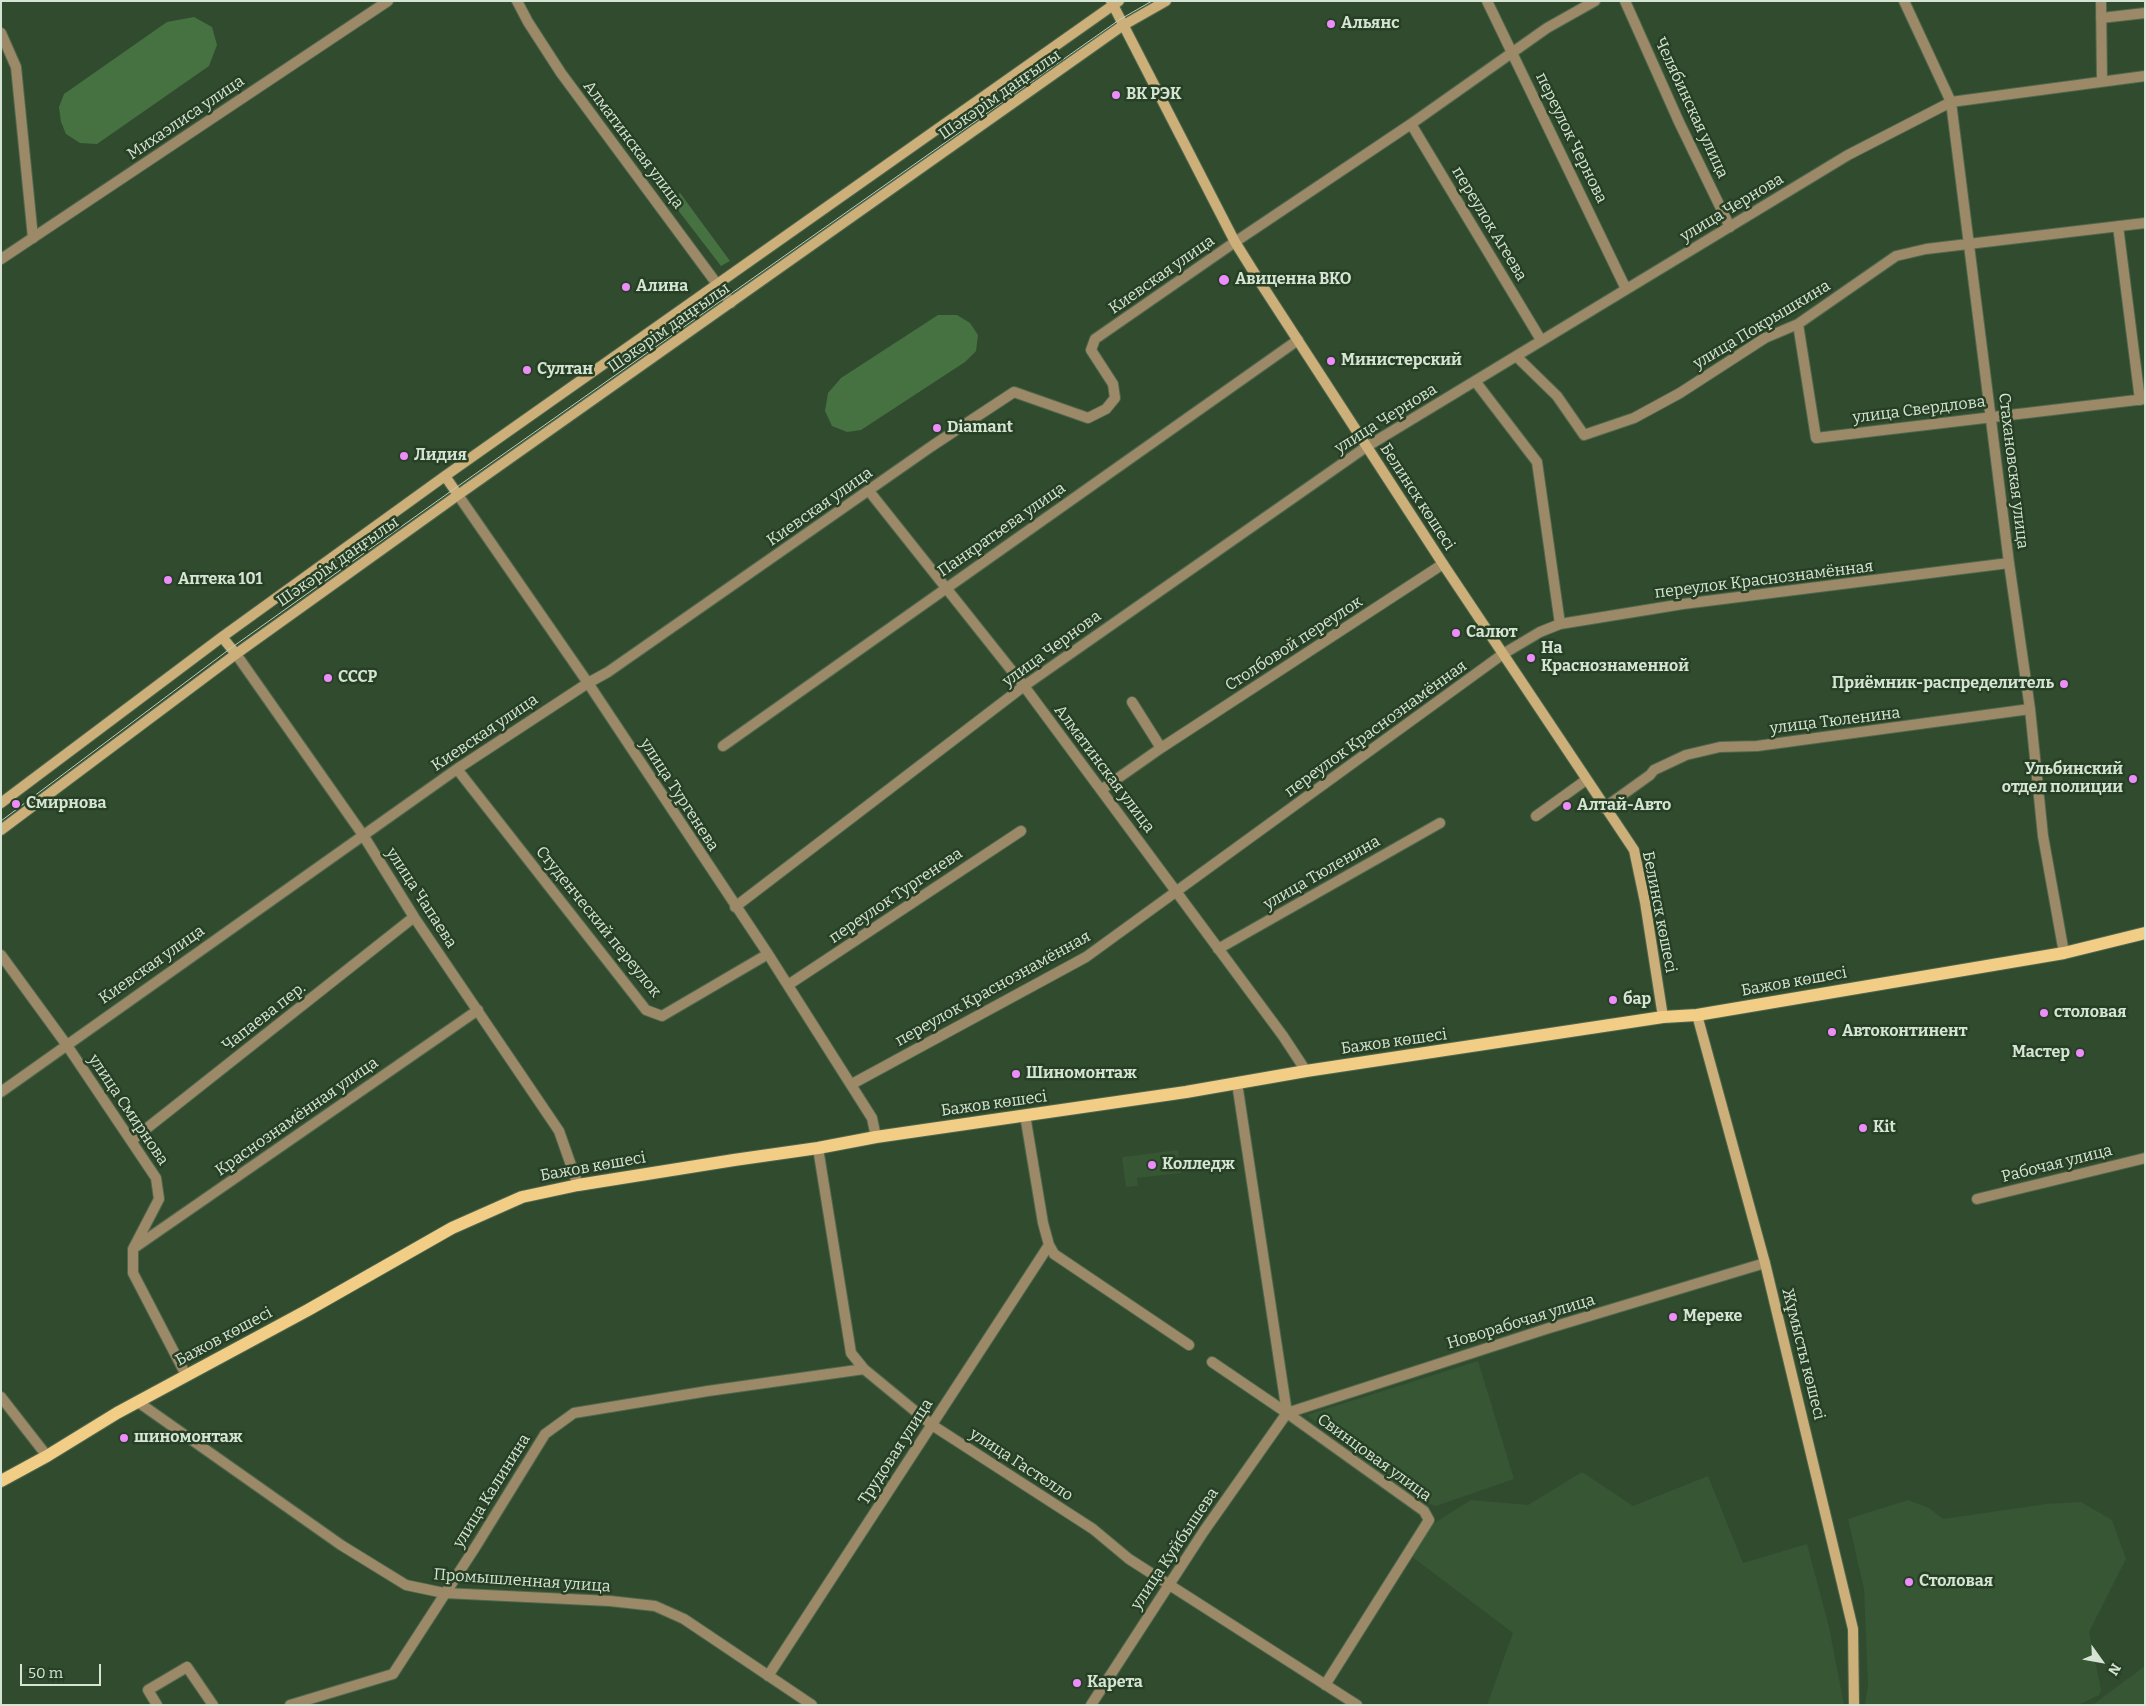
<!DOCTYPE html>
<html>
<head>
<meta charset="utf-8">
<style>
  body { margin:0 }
  #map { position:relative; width:2146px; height:1706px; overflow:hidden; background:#314b2f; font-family:Bitter,serif }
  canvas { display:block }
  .frame { position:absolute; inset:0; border:2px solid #d5e4d3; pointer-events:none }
  .north { position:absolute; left:2076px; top:1636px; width:50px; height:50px; -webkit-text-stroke:4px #274025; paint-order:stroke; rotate:122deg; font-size:14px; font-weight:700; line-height:20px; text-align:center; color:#d5e4d3 }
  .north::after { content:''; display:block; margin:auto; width:18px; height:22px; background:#d5e4d3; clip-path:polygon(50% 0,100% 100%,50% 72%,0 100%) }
  .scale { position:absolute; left:20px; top:1664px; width:81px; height:22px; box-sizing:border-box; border:2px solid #d5e4d3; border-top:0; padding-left:6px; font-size:15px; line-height:18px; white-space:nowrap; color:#d5e4d3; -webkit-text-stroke:4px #274025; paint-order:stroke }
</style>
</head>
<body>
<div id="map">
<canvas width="2146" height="1706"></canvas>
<div class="frame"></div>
<div class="north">N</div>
<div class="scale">50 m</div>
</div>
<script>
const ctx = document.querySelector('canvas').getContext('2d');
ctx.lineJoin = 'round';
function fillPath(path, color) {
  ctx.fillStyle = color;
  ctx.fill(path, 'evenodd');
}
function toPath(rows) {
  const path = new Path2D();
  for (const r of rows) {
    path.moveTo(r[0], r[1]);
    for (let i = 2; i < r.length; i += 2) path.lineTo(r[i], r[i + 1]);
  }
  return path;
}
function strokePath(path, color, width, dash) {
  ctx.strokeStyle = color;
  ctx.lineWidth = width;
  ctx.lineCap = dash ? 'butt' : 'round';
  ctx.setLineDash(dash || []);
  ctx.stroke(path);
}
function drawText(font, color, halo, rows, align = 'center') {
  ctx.font = font + ' Bitter,serif';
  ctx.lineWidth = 5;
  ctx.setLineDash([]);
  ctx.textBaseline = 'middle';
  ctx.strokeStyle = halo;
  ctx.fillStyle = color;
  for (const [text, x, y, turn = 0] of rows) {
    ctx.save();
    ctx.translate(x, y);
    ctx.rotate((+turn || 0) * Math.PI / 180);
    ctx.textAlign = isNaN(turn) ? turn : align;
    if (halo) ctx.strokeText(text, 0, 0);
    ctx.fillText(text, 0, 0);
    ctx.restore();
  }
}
const built = toPath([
  [1178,1150,1181,1173,1137,1178,1138,1186,1126,1187,1122,1157],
  [1478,1361,1514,1479,1436,1506,1416,1499,1392,1483,1307,1415],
  [1582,1472,1633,1506,1708,1476,1743,1563,1807,1544,1829,1627,1844,1705,1487,1705,1513,1633,1411,1556,1428,1527,1471,1500,1528,1505],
  [1908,1500,1929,1508,1943,1519,2046,1504,2081,1502,2112,1520,2126,1559,2089,1632,2101,1690,2099,1695,2078,1705,1865,1705,1868,1684,1864,1589,1848,1519],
  [2145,1666,2145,1705,2093,1705,2107,1694]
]);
const green = toPath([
  [194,17,212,27,217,45,209,66,97,144,80,143,66,134,61,122,59,107,64,94,167,22],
  [680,193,730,261,721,266,671,201],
  [938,315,957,315,970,323,978,335,976,351,965,362,861,430,847,432,832,426,825,411,828,393,841,378]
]);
const minor = toPath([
  [1487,1,1626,289],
  [1625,1,1679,122,1730,227],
  [1904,1,1951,102,2009,563,2030,709,2043,836,2064,953],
  [2101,1,2102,80],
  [2101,18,2145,13],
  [1,33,16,67,33,238],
  [1411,124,1541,340],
  [2118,226,2140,400],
  [1798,324,1816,438,2145,399],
  [1516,356,1557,396,1584,435,1634,418,1680,393,1765,338,1798,324,1896,256,1926,249,2145,223],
  [1475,381,1537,462,1560,624],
  [869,491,1024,686,1283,1036,1306,1071],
  [458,495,588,683,768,954,872,1118,876,1137],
  [236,654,363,835,414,917,559,1131,578,1185],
  [1132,702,1161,748],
  [723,746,1298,340],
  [457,769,646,1010,662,1016,768,954],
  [1101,790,1161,748,1443,564],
  [1604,808,1650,775,1654,770,1686,755,1720,747,1757,746,2030,709],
  [1536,816,1586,780],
  [735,907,1024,686,1366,447,1848,155,1951,102,2145,76],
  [1218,949,1440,823],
  [1,955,66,1044,156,1178,159,1199,133,1249,133,1273,186,1375],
  [788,985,1021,831],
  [1237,1083,1287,1413],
  [852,1084,1086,957,1503,654,1540,632,1560,624,1683,604,2009,563],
  [1,1092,457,769,588,683,608,672,932,446,1014,392,1088,418,1106,409,1115,398,1113,384,1091,350,1095,339,1235,242,1411,124,1547,28,1595,1],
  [1025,1115,1043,1223,1049,1245,1054,1254,1189,1345],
  [132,1140,414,917],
  [818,1148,851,1353,864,1369,932,1425,1093,1529,1129,1559,1357,1705],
  [1977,1199,2145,1158],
  [134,1248,478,1010],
  [1212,1362,1287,1413,1424,1511,1429,1520,1325,1685],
  [1,1397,47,1456],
  [138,1402,341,1545,406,1585,444,1593,610,1601,655,1606,684,1619,812,1705],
  [1287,1413,1546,1329,1765,1263],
  [768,1676,1049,1245],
  [157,1705,148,1690,187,1667,213,1705],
  [290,1705,393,1674,476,1546,545,1434,574,1413,708,1391,864,1369],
  [1091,1705,1204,1531,1287,1413]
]);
const tertiary = toPath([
  [517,1,528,22,561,73,731,303],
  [1,259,388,1]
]);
const secondary = toPath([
  [1111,1,1235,242,1260,282,1443,564,1634,850,1645,902,1663,1017],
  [445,476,458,495],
  [222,637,236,654],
  [1,803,222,637,445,476,1119,1],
  [1,830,236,654,458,495,1122,26,1166,1],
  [1697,1015,1765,1263,1853,1629,1854,1705]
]);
const primary = toPath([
  [1,1481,47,1456,117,1413,308,1310,452,1228,522,1197,578,1185,734,1160,818,1148,876,1137,1186,1092,1306,1071,1663,1017,1697,1015,2064,953,2145,933]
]);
const tram = toPath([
  [1,821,231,648,461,484,1119,20,1152,1]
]);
const markers = [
  [1331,24,5,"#ed8cfa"],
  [1116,95,5,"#ed8cfa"],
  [1224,280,6,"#ed8cfa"],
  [626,287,5,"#ed8cfa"],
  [1331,361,5,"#ed8cfa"],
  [527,370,5,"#ed8cfa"],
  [937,428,5,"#ed8cfa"],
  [404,456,5,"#ed8cfa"],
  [168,580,5,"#ed8cfa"],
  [1456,633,5,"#ed8cfa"],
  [1531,658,5,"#ed8cfa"],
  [328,678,5,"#ed8cfa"],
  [2064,684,5,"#ed8cfa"],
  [2133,779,5,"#ed8cfa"],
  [16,804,5,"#ed8cfa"],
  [1567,806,5,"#ed8cfa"],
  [1613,1000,5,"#ed8cfa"],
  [2044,1013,5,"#ed8cfa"],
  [1832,1032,5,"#ed8cfa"],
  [2080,1053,5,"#ed8cfa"],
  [1016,1074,5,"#ed8cfa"],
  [1863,1128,5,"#ed8cfa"],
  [1152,1165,5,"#ed8cfa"],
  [1673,1317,5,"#ed8cfa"],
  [124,1438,5,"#ed8cfa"],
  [1909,1582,5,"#ed8cfa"],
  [1077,1683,5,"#ed8cfa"]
];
const poiNames = [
  ["Альянс",1341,24],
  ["ВК РЭК",1126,95],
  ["Авиценна ВКО",1235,280],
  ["Алина",636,287],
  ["Министерский",1341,361],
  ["Султан",537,370],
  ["Diamant",947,428],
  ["Лидия",414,456],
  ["Аптека 101",178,580],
  ["Салют",1466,633],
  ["На",1541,649],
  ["Краснознаменной",1541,667],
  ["СССР",338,678],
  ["Приёмник-распределитель",2054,684,"right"],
  ["Ульбинский",2123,770,"right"],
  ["отдел полиции",2123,788,"right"],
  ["Смирнова",26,804],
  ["Алтай-Авто",1577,806],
  ["бар",1623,1000],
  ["столовая",2054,1013],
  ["Автоконтинент",1842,1032],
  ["Мастер",2070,1053,"right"],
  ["Шиномонтаж",1026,1074],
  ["Kit",1873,1128],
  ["Колледж",1162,1165],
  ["Мереке",1683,1317],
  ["шиномонтаж",134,1438],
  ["Столовая",1919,1582],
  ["Карета",1087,1683]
];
const streetNames = [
  ["Шәкәрім даңғылы",1000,95,-35],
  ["Челябинская улица",1691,108,65],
  ["Михаэлиса улица",186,118,-34],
  ["переулок Чернова",1571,138,64],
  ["Алматинская улица",633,145,53],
  ["улица Чернова",1732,208,-31],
  ["переулок Агеева",1489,224,59],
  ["Киевская улица",1162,275,-35],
  ["улица Покрышкина",1762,325,-31],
  ["Шәкәрім даңғылы",669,328,-35],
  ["улица Свердлова",1919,410,-7],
  ["улица Чернова",1386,419,-32],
  ["Стахановская улица",2013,471,83],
  ["Белинск көшесі",1417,497,57],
  ["Киевская улица",820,507,-35],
  ["Панкратьева улица",1002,530,-35],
  ["Шәкәрім даңғылы",338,562,-35],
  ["переулок Краснознамённая",1764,580,-7],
  ["Столбовой переулок",1294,644,-33],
  ["улица Чернова",1052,649,-36],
  ["улица Тюленина",1835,721,-7],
  ["переулок Краснознамённая",1376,729,-36],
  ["Киевская улица",485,733,-34],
  ["Алматинская улица",1104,769,53],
  ["улица Тургенева",679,795,57],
  ["улица Тюленина",1322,873,-30],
  ["переулок Тургенева",896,896,-34],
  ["улица Чапаева",421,898,57],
  ["Белинск көшесі",1659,912,79],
  ["Студенческий переулок",598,922,51],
  ["Киевская улица",152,965,-35],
  ["Бажов көшесі",1794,982,-10],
  ["переулок Краснознамённая",993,989,-29],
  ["Чапаева пер.",264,1017,-38],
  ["Бажов көшесі",1394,1042,-8],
  ["Бажов көшесі",994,1104,-8],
  ["улица Смирнова",128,1110,56],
  ["Краснознамённая улица",297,1117,-35],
  ["Рабочая улица",2057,1164,-14],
  ["Бажов көшесі",593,1167,-10],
  ["Новорабочая улица",1521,1322,-17],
  ["Бажов көшесі",224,1337,-28],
  ["Жұмысты көшесі",1803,1354,76],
  ["Трудовая улица",896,1452,-57],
  ["Свинцовая улица",1374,1458,36],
  ["улица Гастелло",1021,1465,33],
  ["улица Калинина",492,1491,-58],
  ["улица Куйбышева",1175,1549,-56],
  ["Промышленная улица",522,1581,4]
];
fillPath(built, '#375634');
fillPath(green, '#467242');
strokePath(minor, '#4f674d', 12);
strokePath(tertiary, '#4f674d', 12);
strokePath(secondary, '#4f674d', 12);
strokePath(primary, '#4f674d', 14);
strokePath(minor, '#9b8967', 10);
strokePath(tertiary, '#9b8967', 10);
strokePath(secondary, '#ccaf79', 10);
strokePath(primary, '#f2cd86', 12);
strokePath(tram, '#becebc', 1);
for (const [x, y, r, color] of markers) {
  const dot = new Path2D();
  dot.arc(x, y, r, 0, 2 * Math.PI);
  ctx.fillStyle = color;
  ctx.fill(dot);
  strokePath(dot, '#274025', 2);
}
drawText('bold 16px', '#d5e4d3', '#274025', poiNames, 'left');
drawText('16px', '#d5e4d3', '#274025', streetNames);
</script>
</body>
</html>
